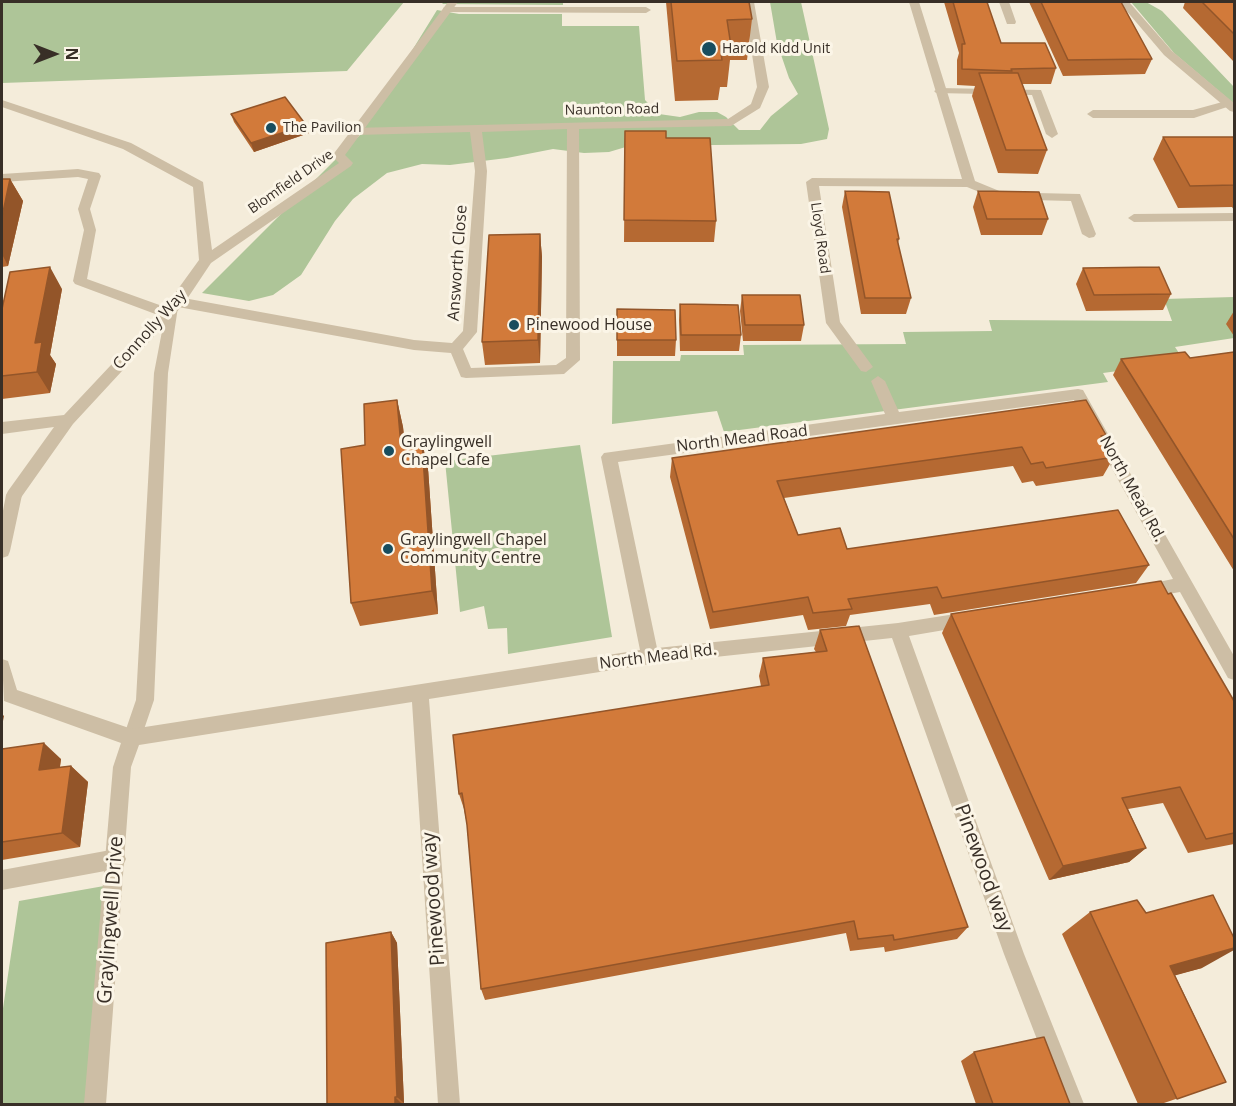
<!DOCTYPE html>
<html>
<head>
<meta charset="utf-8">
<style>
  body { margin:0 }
  #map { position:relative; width:1236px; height:1106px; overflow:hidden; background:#f4ecda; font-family:"Open Sans",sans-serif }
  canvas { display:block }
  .frame { position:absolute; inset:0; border:3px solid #382f27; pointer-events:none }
  .north { position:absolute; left:24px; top:24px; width:60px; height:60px; -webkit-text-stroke:4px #fbf5e7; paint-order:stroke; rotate:90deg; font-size:16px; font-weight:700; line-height:24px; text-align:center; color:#382f27 }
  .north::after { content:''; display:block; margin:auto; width:21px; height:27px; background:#382f27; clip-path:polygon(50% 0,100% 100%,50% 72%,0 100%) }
</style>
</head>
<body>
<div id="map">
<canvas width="1236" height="1106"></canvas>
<div class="frame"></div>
<div class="north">N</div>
</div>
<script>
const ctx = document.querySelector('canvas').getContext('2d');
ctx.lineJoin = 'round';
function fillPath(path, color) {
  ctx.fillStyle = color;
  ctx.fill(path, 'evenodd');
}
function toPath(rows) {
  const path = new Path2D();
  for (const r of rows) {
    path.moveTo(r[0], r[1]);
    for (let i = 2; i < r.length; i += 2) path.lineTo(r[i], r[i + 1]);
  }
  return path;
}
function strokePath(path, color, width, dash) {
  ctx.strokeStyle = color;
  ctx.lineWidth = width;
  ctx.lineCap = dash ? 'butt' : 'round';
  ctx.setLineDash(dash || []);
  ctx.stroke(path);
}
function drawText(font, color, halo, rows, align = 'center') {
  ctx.font = font + ' "Open Sans",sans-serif';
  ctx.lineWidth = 6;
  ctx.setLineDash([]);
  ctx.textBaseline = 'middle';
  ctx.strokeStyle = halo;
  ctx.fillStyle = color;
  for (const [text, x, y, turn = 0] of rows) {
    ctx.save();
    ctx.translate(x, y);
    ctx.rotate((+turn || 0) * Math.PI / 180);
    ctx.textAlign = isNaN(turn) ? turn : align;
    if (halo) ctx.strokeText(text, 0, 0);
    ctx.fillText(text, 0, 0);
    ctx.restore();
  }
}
const green = toPath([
  [2,2,404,2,347,71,2,83],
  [444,2,563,2,563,5,442,4],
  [770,2,801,2,829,129,827,139,801,144,629,146,609,152,584,153,553,149,507,158,450,165,422,164,387,173,353,199,335,221,301,275,273,295,249,301,202,293,360,135,437,10,459,14,562,14,562,26,639,26,645,100,659,114,680,117,699,112,717,112,726,117,739,130,760,130,771,116,798,94,789,78,777,43],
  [1131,2,1146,2,1162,11,1234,87,1234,104,1174,53],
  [1234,297,1234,338,1175,347,1185,362,1103,373,1108,382,724,432,717,411,612,424,613,361,680,361,681,355,744,355,743,345,906,344,903,332,992,331,989,320,1172,321,1164,299],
  [580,445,612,637,508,654,507,628,488,629,484,606,460,612,445,461],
  [104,886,85,1104,2,1104,2,1015,19,901]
]);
const service = toPath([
  [744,2,754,2,769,87,760,108,731,126,579,129,580,360,564,374,466,378,461,377,451,353,414,350,178,307,168,373,154,700,139,744,132,747,125,744,123,738,136,700,154,373,167,305,178,297,414,340,452,343,463,331,475,171,470,132,356,135,352,134,352,128,728,119,751,104,757,87,744,2],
  [567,129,566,358,556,365,471,368,463,349,477,332,487,171,482,132,567,129],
  [999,2,1009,2,1016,22,1015,24,1007,24,999,2],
  [444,7,646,7,651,10,646,13,448,12,443,9,444,7],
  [940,88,1041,90,1058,134,1052,138,1046,134,1032,95,936,93,934,91,940,88],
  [1226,101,1232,104,1230,106,1194,118,1093,118,1087,114,1093,110,1193,110,1226,101],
  [1036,193,1080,194,1096,234,1094,237,1089,238,1082,234,1071,201,1032,200,1032,194,1036,193],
  [14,489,22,495,10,551,8,556,2,558,2,516,6,495,14,489],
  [116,849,123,852,126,859,123,866,116,869,2,890,2,870,116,849]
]);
const minor = toPath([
  [448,2,458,2,345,155,353,163,351,166,211,263,183,305,73,424,20,499,8,499,6,495,8,491,54,427,2,434,2,422,64,415,158,315,75,284,73,281,84,230,78,209,88,179,78,177,2,182,2,174,78,169,99,173,101,176,90,209,96,230,87,279,165,307,199,260,193,187,123,149,2,107,2,100,131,143,203,182,212,250,339,163,332,156,448,2],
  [909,2,919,2,975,181,1014,197,1012,200,1001,201,967,187,819,186,840,322,873,367,866,372,861,371,826,323,806,182,812,178,962,179,909,2],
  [1119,2,1129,2,1172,51,1234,103,1234,112,1230,111,1164,55,1119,2],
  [1234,213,1234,221,1134,222,1128,218,1134,214,1234,213],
  [878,376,885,381,899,412,1078,389,1083,390,1234,656,1234,680,1228,678,1180,592,1145,598,1139,596,1137,591,1139,586,1173,579,1074,400,618,462,657,648,898,623,968,612,974,614,977,619,974,624,968,626,909,636,1024,954,1084,1104,1062,1104,1004,954,892,638,650,664,429,699,460,1104,438,1104,412,702,139,745,131,767,106,1104,84,1104,113,767,121,743,4,701,2,659,8,661,17,690,132,729,640,650,601,457,604,453,885,414,871,381,878,376]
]);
const wall = toPath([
  [666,2,749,2,752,19,747,60,730,60,727,87,720,87,718,100,675,101],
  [944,2,987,2,1001,43,1056,68,1051,84,1022,84,1047,150,1038,174,998,173,972,96,975,86,957,85,957,60,959,53],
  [1029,2,1121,2,1152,59,1145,74,1063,76],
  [1185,2,1234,2,1234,62,1183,8],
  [231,114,309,133,254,152,234,122],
  [625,131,666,138,716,221,714,242,624,242],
  [1163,137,1234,137,1234,210,1232,207,1178,208,1153,159],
  [2,179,10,179,23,201,8,266,2,267],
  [845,191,899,239,898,243,911,298,906,314,861,314,842,207],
  [978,191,1048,219,1042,235,981,235,973,207],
  [540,234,542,257,540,363,485,365,482,342],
  [1083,268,1171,294,1163,310,1086,311,1076,284],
  [62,289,50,355,56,364,50,393,2,399,2,309],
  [742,295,804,325,801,341,743,341,740,311],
  [680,304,741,335,739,351,680,351,679,320],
  [617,309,676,340,675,356,617,356],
  [1234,311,1234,336,1226,324],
  [1234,352,1234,571,1113,375,1121,359,1190,358],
  [397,400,403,427,405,445,428,468,438,614,360,626,351,603,365,445],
  [1106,435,1103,440,1114,457,1103,476,1036,486,1033,481,1022,483,1013,466,784,498,798,535,847,549,1149,565,1136,583,934,615,930,604,850,615,846,626,808,630,803,615,710,629,670,477,672,458],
  [1168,594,1234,701,1234,844,1188,853,1163,803,1128,809,1146,848,1129,862,1049,880,942,633,951,614],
  [820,630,968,927,957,939,885,952,884,947,850,951,846,933,485,1000,481,989,467,825,464,809,459,794,761,686,759,676,763,658,816,652,814,649],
  [2,749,61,759,60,767,71,766,88,782,80,847,2,860],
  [1090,912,1146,913,1202,968,1175,975,1226,1082,1161,1104,1138,1104,1062,934],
  [391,932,397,943,404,1103,402,1104,327,1104],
  [974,1052,1070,1104,976,1104,961,1061]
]);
const shadedWall = toPath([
  [306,125,309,133,254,152,251,143],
  [10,179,23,201,8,266,2,254,2,217],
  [540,234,542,257,540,363,538,340],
  [50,267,62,289,50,355,56,364,50,393,37,372,35,343],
  [397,400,403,427,408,472,401,446],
  [422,442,428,468,438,614,432,591],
  [2,714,4,716,2,726],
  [44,743,61,759,57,786,39,770],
  [71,766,88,782,80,847,62,833],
  [1146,848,1129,862,1049,880,1063,866],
  [391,932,397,943,404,1103,397,1097],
  [1234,948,1234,950,1202,968,1137,986,1170,966],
  [395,1097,402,1104,395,1104]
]);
const building = toPath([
  [671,2,749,2,752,19,727,20,731,46,720,46,722,60,677,61,671,2],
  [953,2,987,2,1001,43,1045,43,1056,68,1011,69,1012,71,962,69,962,44,965,44,953,2],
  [1041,2,1121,2,1152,59,1068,60,1041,2],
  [1202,2,1234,2,1234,34,1202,2],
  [979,73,1018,73,1047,150,1006,150,979,73],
  [285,97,306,125,251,143,231,114,285,97],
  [625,131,666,131,666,138,710,138,716,221,624,220,625,131],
  [1163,137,1234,137,1234,185,1190,186,1163,137],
  [2,179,10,179,2,217,2,179],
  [845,191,889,192,899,239,897,239,911,298,865,298,845,191],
  [978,191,1039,192,1048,219,987,219,978,191],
  [540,234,538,340,482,342,489,235,540,234],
  [50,267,35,343,42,342,37,372,2,376,2,309,10,272,50,267],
  [1159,267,1171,294,1094,295,1083,268,1159,267],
  [742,295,800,295,804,325,745,325,742,295],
  [680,304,738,305,741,335,681,335,680,304],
  [617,309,675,310,676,340,617,340,617,309],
  [1185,352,1190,358,1234,352,1234,539,1121,359,1185,352],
  [397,400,401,446,422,442,432,591,351,603,341,449,365,445,364,404,397,400],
  [1086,400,1106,435,1101,436,1114,457,1046,468,1043,462,1031,464,1022,447,777,481,798,535,840,528,847,549,1118,510,1149,565,942,598,937,587,848,599,852,609,813,613,808,597,713,612,672,458,1086,400],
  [1161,581,1168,594,1171,593,1234,701,1234,833,1206,839,1180,787,1122,798,1146,848,1063,866,951,614,1161,581],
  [859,626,968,927,894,940,893,935,858,939,854,921,481,989,467,825,462,793,459,794,453,735,769,685,763,658,827,651,820,630,859,626],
  [44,743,39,770,71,766,62,833,2,842,2,749,44,743],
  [1213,895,1234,938,1234,948,1170,966,1226,1082,1177,1099,1090,912,1137,900,1146,913,1213,895],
  [391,932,397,1097,395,1097,395,1104,327,1104,326,943,391,932],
  [1044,1037,1070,1104,993,1104,974,1052,1044,1037]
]);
const markers = [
  [709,49,8,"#184d5e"],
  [271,128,6,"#184d5e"],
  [514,325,6,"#184d5e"],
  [389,451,6,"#184d5e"],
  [388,549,6,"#184d5e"]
];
const farPoinames = [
  ["Harold Kidd Unit",722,49],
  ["The Pavilion",283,128]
];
const farStreetnames = [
  ["Naunton Road",612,110,-1],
  ["Blomfield Drive",291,182,-35],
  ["Lloyd Road",820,238,82]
];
const streetNames = [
  ["Answorth Close",458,263,-86],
  ["Connolly Way",150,330,-48],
  ["North Mead Road",742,439,-7],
  ["North Mead Rd.",1132,489,61],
  ["North Mead Rd.",658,657,-7]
];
const poiNames = [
  ["Pinewood House",526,325],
  ["Graylingwell",401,442],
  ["Chapel Cafe",401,460],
  ["Graylingwell Chapel",400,540],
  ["Community Centre",400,558]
];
const nearStreetnames = [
  ["Pinewood way",983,868,70],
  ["Pinewood way",434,899,-94],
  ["Graylingwell Drive",111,920,-86]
];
fillPath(green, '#aec598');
fillPath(service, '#cdbea5');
fillPath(minor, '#cdbea5');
fillPath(wall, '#b56932');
fillPath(shadedWall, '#935529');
fillPath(building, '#d27a3a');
strokePath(building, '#935529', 1.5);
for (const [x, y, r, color] of markers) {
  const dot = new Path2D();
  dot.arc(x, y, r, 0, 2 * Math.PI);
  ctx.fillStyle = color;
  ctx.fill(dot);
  strokePath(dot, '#fbf5e7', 2);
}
drawText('14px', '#382f27', '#fbf5e7', farPoinames, 'left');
drawText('14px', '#382f27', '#fbf5e7', farStreetnames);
drawText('16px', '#382f27', '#fbf5e7', streetNames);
drawText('16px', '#382f27', '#fbf5e7', poiNames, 'left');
drawText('20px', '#382f27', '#fbf5e7', nearStreetnames);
</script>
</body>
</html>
